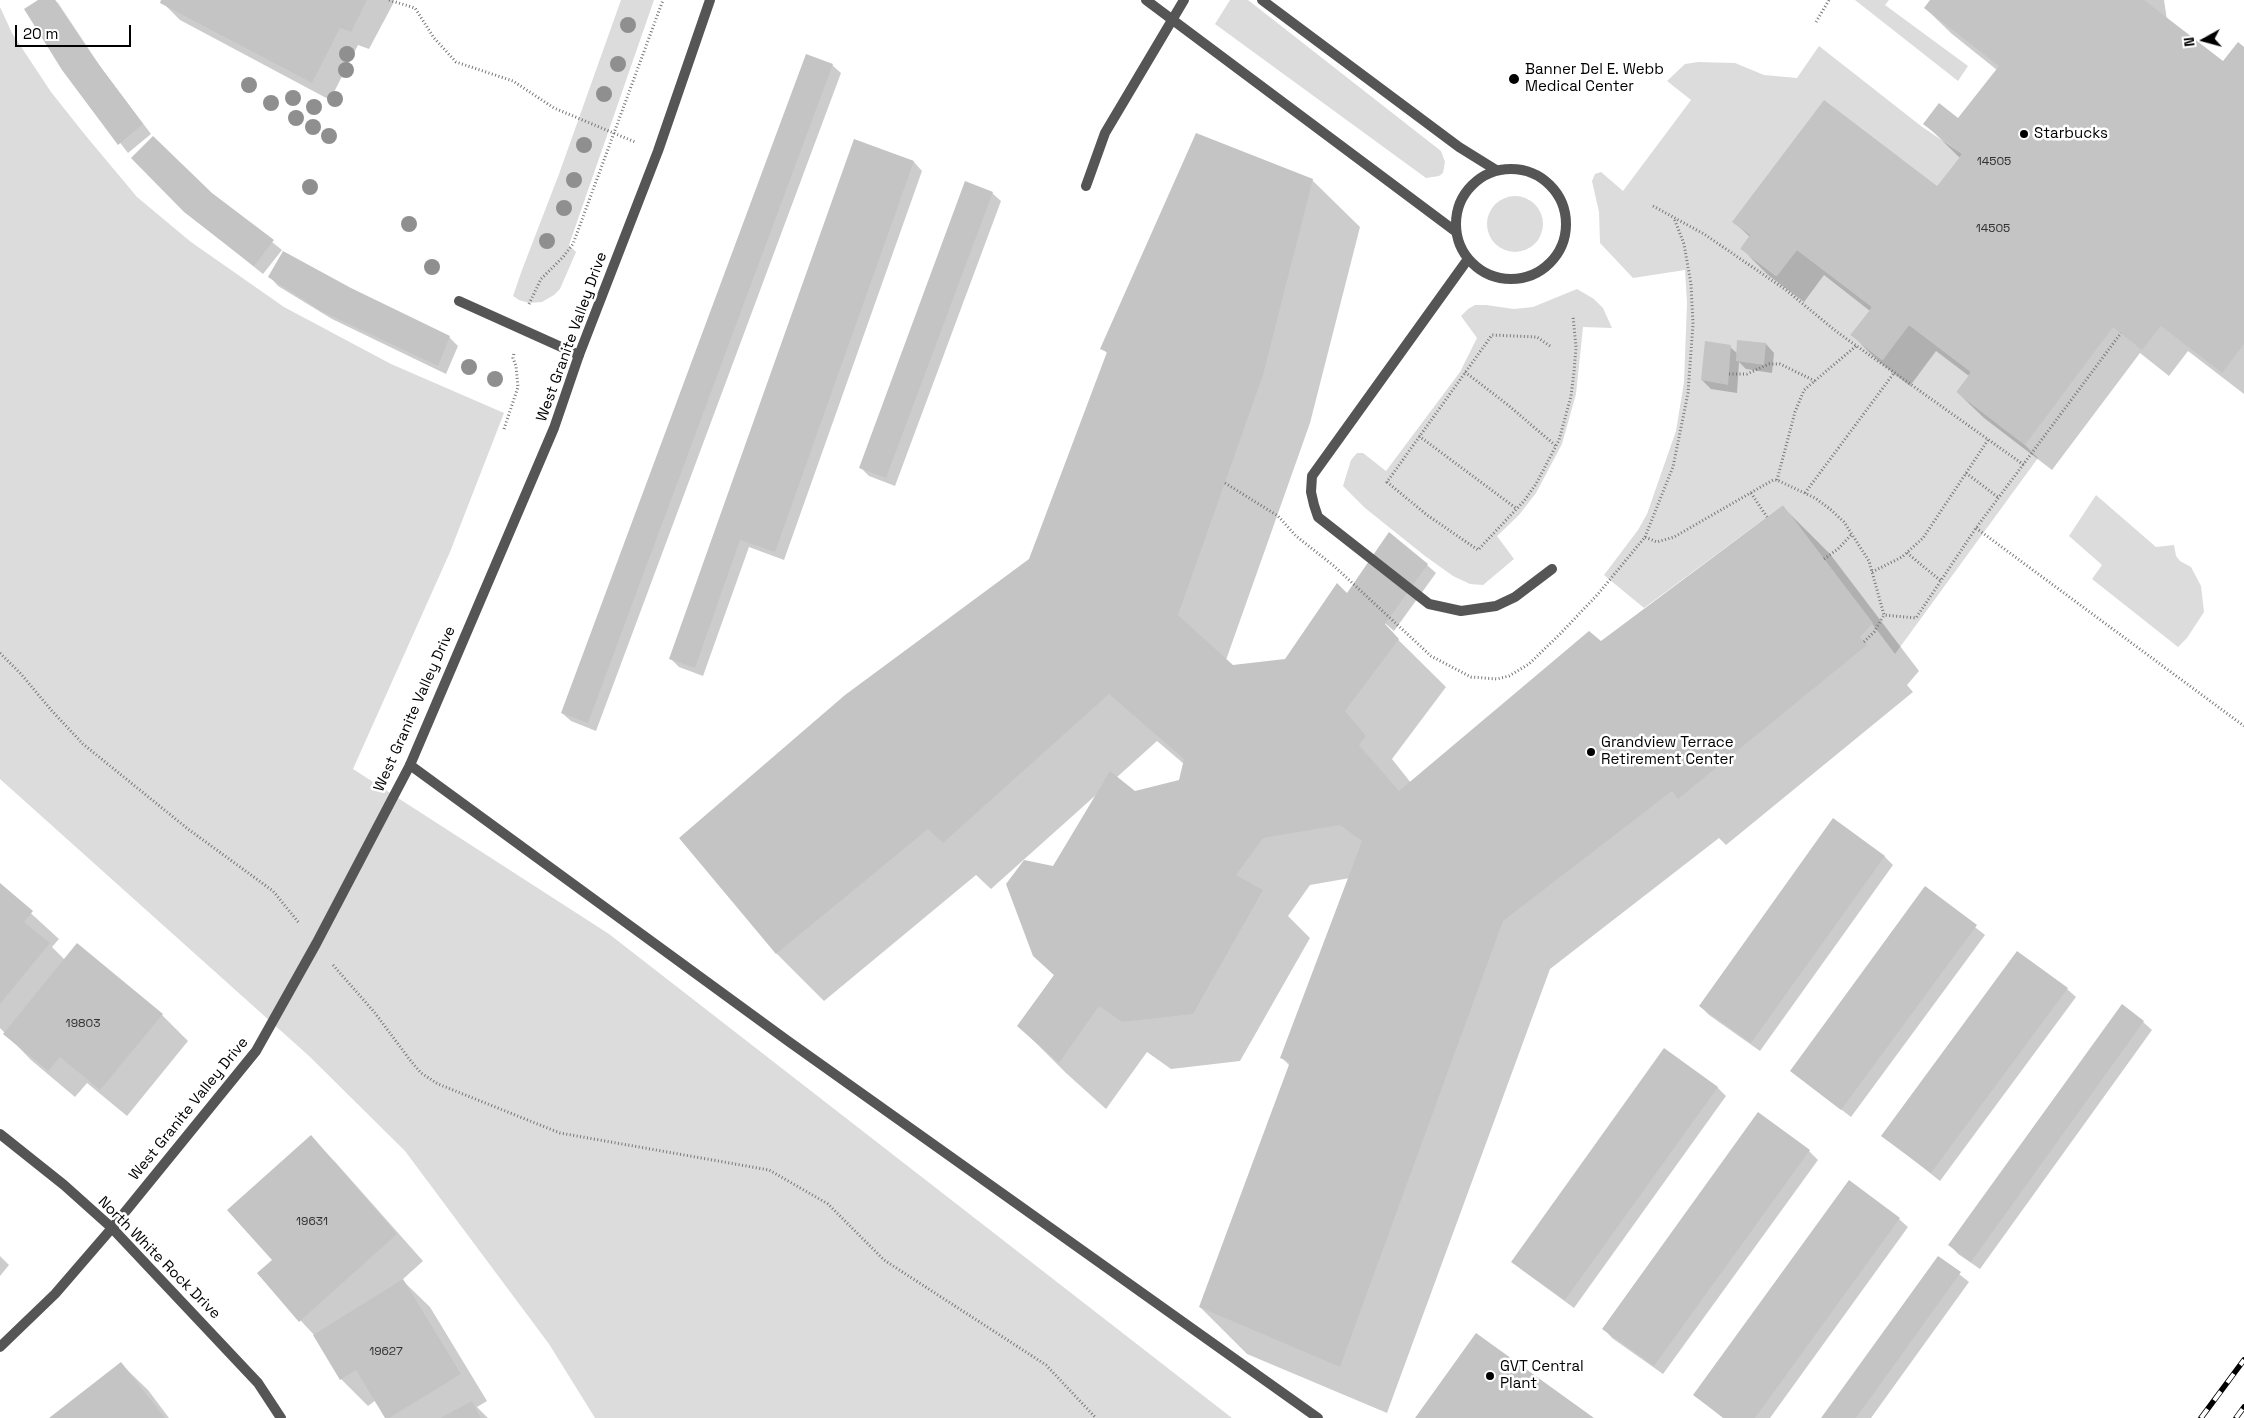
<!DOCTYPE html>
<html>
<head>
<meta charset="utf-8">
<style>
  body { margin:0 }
  #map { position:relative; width:2244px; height:1418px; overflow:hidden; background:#fff; font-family:"Space Grotesk",sans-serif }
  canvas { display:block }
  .north { position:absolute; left:2179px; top:15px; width:50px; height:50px; -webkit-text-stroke:4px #fff; paint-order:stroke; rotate:263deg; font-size:14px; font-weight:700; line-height:20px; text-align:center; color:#000 }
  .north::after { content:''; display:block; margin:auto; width:18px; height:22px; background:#000; clip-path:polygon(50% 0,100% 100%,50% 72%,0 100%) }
  .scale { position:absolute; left:15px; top:25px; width:116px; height:22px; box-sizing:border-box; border:2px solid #000; border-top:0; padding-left:6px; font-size:15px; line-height:18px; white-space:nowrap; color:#000; -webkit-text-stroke:4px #fff; paint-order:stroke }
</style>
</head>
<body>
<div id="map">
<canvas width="2244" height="1418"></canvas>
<div class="north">N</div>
<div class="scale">20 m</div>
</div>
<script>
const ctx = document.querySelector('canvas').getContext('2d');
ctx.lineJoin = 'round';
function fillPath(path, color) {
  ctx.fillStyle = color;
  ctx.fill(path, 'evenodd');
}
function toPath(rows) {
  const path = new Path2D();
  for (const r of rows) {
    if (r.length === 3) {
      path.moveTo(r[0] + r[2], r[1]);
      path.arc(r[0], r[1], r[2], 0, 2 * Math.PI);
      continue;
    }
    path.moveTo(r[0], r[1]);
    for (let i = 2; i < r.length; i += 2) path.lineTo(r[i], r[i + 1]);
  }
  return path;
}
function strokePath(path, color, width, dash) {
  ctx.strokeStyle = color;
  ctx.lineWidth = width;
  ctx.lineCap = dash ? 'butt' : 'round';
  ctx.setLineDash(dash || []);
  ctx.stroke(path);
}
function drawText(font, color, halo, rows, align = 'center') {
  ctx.font = font + ' "Space Grotesk",sans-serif';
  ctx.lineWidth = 5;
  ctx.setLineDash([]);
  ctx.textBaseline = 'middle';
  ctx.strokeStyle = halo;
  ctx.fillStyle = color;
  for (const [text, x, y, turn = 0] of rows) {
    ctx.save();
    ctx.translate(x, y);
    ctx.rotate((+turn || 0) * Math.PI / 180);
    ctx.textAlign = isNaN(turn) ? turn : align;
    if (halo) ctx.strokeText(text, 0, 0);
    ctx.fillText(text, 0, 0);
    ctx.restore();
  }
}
const green = toPath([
  [621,0,654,0,569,245,576,252,560,289,554,295,542,302,529,303,519,300,513,296,522,270,559,174],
  [1230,0,1248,0,1441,151,1445,162,1443,173,1439,176,1426,178,1215,24],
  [1855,0,1889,0,1885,5,1968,66,1958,81],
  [0,7,12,33,51,92,86,136,137,197,191,242,284,307,391,364,504,413,450,552,353,769,609,934,1232,1418,595,1418,549,1344,405,1151,309,1056,0,779],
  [1819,46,1921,126,1962,154,1937,186,1753,235,1740,249,1776,276,1797,250,1872,307,1850,335,1882,360,1909,325,1971,372,1956,392,2025,445,2038,458,1895,654,1783,505,1644,608,1604,575,1638,530,1647,514,1676,431,1684,382,1687,303,1685,270,1633,278,1600,243,1599,212,1592,181,1595,174,1601,172,1623,191,1691,100,1667,81,1685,64,1698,62,1735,63,1764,75,1797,78],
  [1515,224,28],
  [1577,289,1594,299,1603,308,1612,328,1583,327,1576,394,1562,444,1536,493,1519,515,1497,536,1514,559,1483,585,1470,584,1453,576,1425,556,1365,508,1343,486,1351,460,1357,453,1363,453,1386,471,1460,372,1477,338,1461,316,1468,309,1475,305,1486,305,1514,309,1533,307],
  [2096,495,2156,547,2174,545,2176,556,2180,561,2191,567,2201,586,2204,612,2187,638,2178,647,2092,579,2102,565,2069,536]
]);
const shadow = toPath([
  [40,0,55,0,58,3,102,69,151,134,128,153,63,69],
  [163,0,392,0,394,2,369,49,358,45,330,100,180,20,162,2],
  [1931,0,2164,0,2167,20,2223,63,2244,48,2244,394,2188,351,2169,376,2140,353,2052,470,1984,418,1957,392,1969,376,1936,351,1910,386,1878,361,1852,335,1870,311,1824,275,1804,302,1768,275,1741,248,1750,237,1734,222,1937,188,1960,158,1925,124,1959,120,1997,70,1952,34,1925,8],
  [832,65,841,73,596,731,571,721,562,713],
  [855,141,914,162,922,171,784,560,749,547,703,676,679,667,670,658],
  [132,158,212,194,282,250,263,274,195,220],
  [1312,180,1360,227,1310,423,1226,660,1233,666,1286,660,1348,594,1427,565,1436,573,1394,631,1356,598,1446,687,1392,759,1411,783,1783,507,1830,554,1919,671,1907,685,1913,692,1726,845,1719,838,1550,969,1387,1413,1247,1354,1200,1307,1290,1066,1282,1058,1350,878,1310,885,1288,916,1310,938,1240,1061,1171,1069,1147,1052,1106,1109,1066,1073,1019,1026,1055,976,1034,955,1054,868,1096,795,991,889,976,875,824,1001,777,954,680,838,1030,560,1108,354,1102,348],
  [1157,741,1184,764,1180,781,1134,792,1116,778],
  [992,193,1001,201,895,486,869,476,860,467],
  [270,277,350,289,449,337,458,346,446,374,332,319,278,286],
  [1766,344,1774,353,1772,373,1746,369,1739,362,1737,393,1711,389,1702,380,1730,347,1738,354],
  [1884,856,1893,865,1760,1051,1709,1015,1700,1006],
  [0,885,59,939,52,947,65,960,162,1015,188,1041,127,1116,87,1083,75,1097,31,1060,0,1028],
  [1925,888,1985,935,1851,1117,1791,1071],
  [2067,989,2076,997,1940,1181,1883,1136],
  [2143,1022,2152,1030,1980,1269,1958,1254,1950,1245],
  [1717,1087,1726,1096,1574,1308,1522,1270,1513,1262],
  [1759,1114,1809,1151,1818,1160,1663,1374,1612,1338,1604,1329],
  [311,1137,337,1164,423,1261,402,1280,430,1307,487,1401,477,1407,488,1418,387,1418,376,1400,368,1406,341,1379,314,1335,258,1274,274,1260],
  [1899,1219,1908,1227,1770,1418,1723,1418,1694,1395],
  [0,1256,9,1265,0,1276],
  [1939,1258,1969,1282,1871,1418,1822,1418],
  [121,1364,148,1390,169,1418,51,1418]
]);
const building = toPath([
  [38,0,55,0,94,58,143,124,118,145,62,70,24,9],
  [161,0,367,0,351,32,340,28,312,83,160,3],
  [1930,0,2144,0,2223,61,2238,42,2244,47,2244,344,2222,373,2161,326,2142,350,2113,327,2025,445,1956,392,1971,372,1909,325,1883,360,1850,335,1872,307,1797,250,1777,276,1740,249,1750,235,1732,222,1824,100,1937,186,1962,154,1923,124,1939,103,1958,118,1999,66,1924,8],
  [806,54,833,64,588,723,561,713],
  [1196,133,1313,179,1263,375,1178,615,1233,665,1285,659,1337,583,1347,593,1389,532,1428,564,1385,624,1399,639,1345,711,1366,736,1359,745,1399,791,1589,631,1601,641,1783,505,1873,623,1860,637,1867,645,1678,799,1672,791,1503,921,1340,1367,1199,1307,1290,1062,1280,1058,1362,841,1340,825,1263,838,1236,875,1263,890,1193,1014,1122,1022,1099,1006,1059,1063,1017,1026,1054,975,1033,956,1006,884,1024,860,1053,866,1110,771,1135,791,1179,780,1184,759,1109,694,943,843,928,829,776,954,679,838,845,695,1029,559,1107,352,1100,349],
  [153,136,212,193,274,240,254,266,184,212,131,158],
  [854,139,914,161,775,552,740,540,695,668,669,659],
  [965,181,993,192,886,478,859,468],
  [283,251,351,288,450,336,438,366,321,311,268,277],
  [1737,340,1766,343,1764,365,1736,361],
  [1705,341,1731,345,1728,385,1701,380],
  [1833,818,1885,856,1751,1043,1699,1006],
  [0,883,33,911,24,922,50,943,0,1004],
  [1925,886,1977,925,1841,1110,1790,1071],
  [77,943,163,1014,100,1090,60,1057,48,1071,3,1034],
  [2017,951,2068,988,1931,1173,1881,1136],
  [2122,1004,2144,1021,1971,1262,1948,1245],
  [1664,1048,1718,1087,1565,1300,1511,1262],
  [1758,1112,1810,1150,1654,1366,1602,1329],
  [311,1135,397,1234,299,1322,257,1273,272,1260,227,1210],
  [1849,1180,1900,1218,1755,1418,1724,1418,1693,1395],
  [1938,1256,1961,1272,1856,1418,1821,1418],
  [403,1279,461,1374,389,1418,385,1418,356,1370,340,1380,313,1335],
  [1476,1333,1594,1418,1415,1418],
  [121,1362,165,1418,49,1418],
  [472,1401,481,1418,440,1418]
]);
const path = toPath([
  [389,0,415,8,434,38,456,62,513,81,554,108,635,142],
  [1816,22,1829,0],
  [1653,206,1704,234,1786,290,1837,332,2024,465],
  [529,304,541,279,563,257,573,244,663,0],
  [1550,346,1537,337,1492,335,1387,482,1427,515,1478,550,1524,501,1536,484,1559,440,1571,396,1574,372,1576,347,1573,316],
  [1465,372,1508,405,1556,446],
  [1729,374,1747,374,1769,364,1780,364,1815,381],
  [504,429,518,387,516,366,513,358,514,353],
  [1419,436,1517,509],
  [1966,473,1999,498],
  [1777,480,1795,412,1804,390,1856,346],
  [1225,483,1278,516,1296,536,1334,566,1431,656,1471,677,1497,679,1509,676,1529,664,1561,633,1598,594,1645,537,1657,542,1674,537,1773,480,1777,480,1815,498,1830,509,1844,522,1869,561,1884,615,1916,618,1976,528,2121,333],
  [1751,493,1767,517],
  [1805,493,1894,373],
  [1976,528,2244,726],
  [1645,537,1673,467,1688,393,1693,324,1691,284,1684,244,1674,218],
  [1907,553,1941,581],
  [1824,559,1838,549,1852,534],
  [1872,572,1902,557,1923,538,1988,440],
  [1864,642,1874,632,1884,615],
  [0,653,21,674,52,711,83,744,188,829,273,891,299,923],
  [333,965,375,1013,410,1060,421,1073,438,1084,560,1133,769,1170,828,1204,884,1260,1046,1365,1096,1418]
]);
const service = toPath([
  [1146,0,1455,231],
  [1262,0,1459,147,1496,170],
  [1511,224,55],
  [1086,186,1105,133,1184,0],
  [1468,259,1312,476,1311,492,1314,505,1318,517,1429,604,1461,611,1496,606,1515,597,1552,569],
  [459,301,579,355],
  [410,765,788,1041,1318,1418]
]);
const minor = toPath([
  [0,1134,64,1185,112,1228,258,1383,281,1418]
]);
const tertiary = toPath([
  [0,1347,55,1294,112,1228,256,1051,316,944,410,765,554,428,579,355,658,151,710,0]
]);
const rail = toPath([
  [2201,1418,2244,1360],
  [2236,1418,2244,1407]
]);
const trees = [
  [628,25],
  [347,54],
  [618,64],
  [346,70],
  [249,85],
  [604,94],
  [293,98],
  [335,99],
  [271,103],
  [314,107],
  [296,118],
  [313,127],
  [329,136],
  [584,145],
  [574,180],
  [310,187],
  [564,208],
  [409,224],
  [547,241],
  [432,267],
  [469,367],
  [495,379]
];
const markers = [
  [1514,79,6,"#000"],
  [2024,134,5,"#000"],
  [1591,752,5,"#000"],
  [1490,1376,5,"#000"]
];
const numberNames = [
  ["14505",1994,162],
  ["14505",1993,229],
  ["19803",83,1024],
  ["19631",312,1222],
  ["19627",386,1352]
];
const poiNames = [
  ["Banner Del E. Webb",1525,70],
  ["Medical Center",1525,87],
  ["Starbucks",2034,134],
  ["Grandview Terrace",1601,743],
  ["Retirement Center",1601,760],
  ["GVT Central",1500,1367],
  ["Plant",1500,1384]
];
const streetNames = [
  ["West Granite Valley Drive",572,337,-70],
  ["West Granite Valley Drive",415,709,-66],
  ["West Granite Valley Drive",189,1109,-51],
  ["North White Rock Drive",159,1258,45]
];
fillPath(green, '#dcdcdc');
fillPath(shadow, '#0003');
fillPath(building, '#c4c4c4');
strokePath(path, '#777', 3, [1, 2.5]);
strokePath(service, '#555', 10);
strokePath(minor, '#555', 10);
strokePath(tertiary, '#555', 10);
strokePath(rail, '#000', 5.5);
strokePath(rail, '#fff', 4, [11]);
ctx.fillStyle = '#8f8f8f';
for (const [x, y] of trees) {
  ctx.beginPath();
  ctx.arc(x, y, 8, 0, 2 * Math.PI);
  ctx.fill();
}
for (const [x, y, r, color] of markers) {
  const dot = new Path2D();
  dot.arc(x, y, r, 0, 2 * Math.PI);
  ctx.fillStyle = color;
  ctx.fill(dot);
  strokePath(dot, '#fff', 2);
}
drawText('12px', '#313131', null, numberNames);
drawText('15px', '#000', '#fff', poiNames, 'left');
drawText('15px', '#000', '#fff', streetNames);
</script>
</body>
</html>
